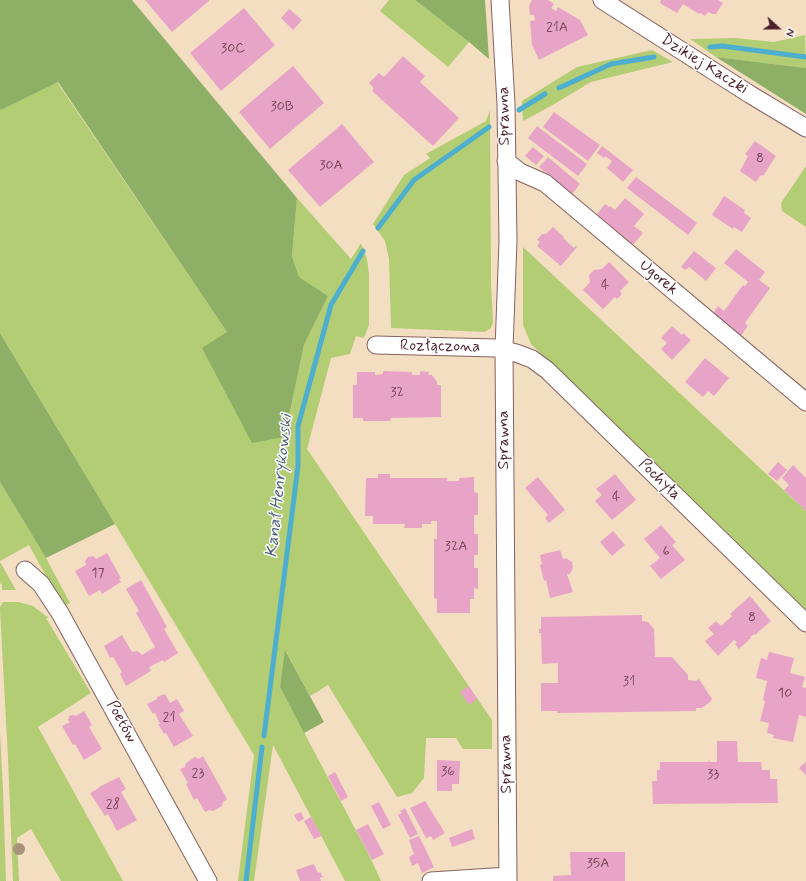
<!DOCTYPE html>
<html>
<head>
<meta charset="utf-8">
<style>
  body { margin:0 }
  #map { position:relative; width:806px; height:881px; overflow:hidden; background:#f4dec1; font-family:Mynerve,sans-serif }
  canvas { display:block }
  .north { position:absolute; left:758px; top:8px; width:40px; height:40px; -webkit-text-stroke:3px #fff; paint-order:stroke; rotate:111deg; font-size:11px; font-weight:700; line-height:16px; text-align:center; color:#4a1f2b }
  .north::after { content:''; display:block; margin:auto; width:14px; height:18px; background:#4a1f2b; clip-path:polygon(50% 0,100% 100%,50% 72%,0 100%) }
</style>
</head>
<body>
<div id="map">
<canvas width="806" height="881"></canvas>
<div class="north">N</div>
</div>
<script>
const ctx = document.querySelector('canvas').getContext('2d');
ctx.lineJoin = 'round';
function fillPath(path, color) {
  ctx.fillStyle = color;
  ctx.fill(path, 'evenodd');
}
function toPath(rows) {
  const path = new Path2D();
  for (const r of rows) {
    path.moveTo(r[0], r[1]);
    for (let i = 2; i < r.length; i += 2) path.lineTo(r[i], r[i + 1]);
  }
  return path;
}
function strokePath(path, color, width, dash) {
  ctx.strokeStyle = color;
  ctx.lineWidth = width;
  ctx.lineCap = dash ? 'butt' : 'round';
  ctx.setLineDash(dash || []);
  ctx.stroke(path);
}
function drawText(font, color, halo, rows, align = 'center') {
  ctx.font = font + ' Mynerve,sans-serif';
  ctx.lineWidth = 3;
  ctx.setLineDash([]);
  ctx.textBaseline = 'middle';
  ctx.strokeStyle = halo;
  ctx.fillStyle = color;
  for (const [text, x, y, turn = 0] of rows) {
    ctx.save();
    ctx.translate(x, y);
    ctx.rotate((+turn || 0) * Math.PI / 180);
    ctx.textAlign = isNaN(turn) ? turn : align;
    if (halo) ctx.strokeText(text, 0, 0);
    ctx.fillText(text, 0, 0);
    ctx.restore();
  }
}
const green = toPath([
  [389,0,415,0,469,42,448,67,380,11],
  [805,35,806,68,716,57,690,39,735,38,774,42],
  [652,50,673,62,591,82,551,106,523,121,522,101,577,67],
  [57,82,227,332,289,436,288,421,304,345,328,296,299,278,292,256,297,198,351,259,361,243,367,259,369,274,369,325,364,338,356,336,350,354,331,358,307,449,492,720,492,749,463,749,456,738,426,738,424,778,412,793,397,797,328,685,310,696,286,651,280,687,368,853,381,881,345,881,273,745,254,881,238,881,254,755,0,333,0,109,1,110],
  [490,110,491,284,493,322,491,328,485,332,391,328,389,259,385,241,373,224,404,175,430,158,426,154,486,121],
  [806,166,806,227,782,211,781,203],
  [523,247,806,511,806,611,531,344,523,325],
  [0,482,46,558,70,603,63,607,29,545,0,561],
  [0,562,16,590,2,590,2,585,0,583],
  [3,602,18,602,33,606,49,618,46,618,91,693,38,727,123,881,61,881,31,829,17,838,19,881,13,881,8,758,0,610,0,607],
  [0,731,3,790,6,881,0,881]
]);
const forest = toPath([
  [0,0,132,0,297,198,292,256,299,277,328,296,304,345,288,421,289,436,252,443,202,348,227,332,58,82,1,110,0,109],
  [415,0,485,0,489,59,469,42],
  [716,57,806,68,806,114],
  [0,333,115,524,46,558,0,482],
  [285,650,324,722,304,733,280,687]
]);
const stream = toPath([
  [710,47,722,46,806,57],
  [559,88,611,64,654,57],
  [519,110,545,94],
  [378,228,414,180,489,127],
  [264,736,298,466,298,426,331,305,363,251],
  [246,881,262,747]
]);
const building = toPath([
  [145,0,209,0,209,1,172,32],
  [532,0,548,0,554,4,551,8,556,11,558,7,580,20,588,35,539,60,532,45,530,21,535,20,534,15,530,15,529,6],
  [661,0,718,0,723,3,716,14,712,14,708,12,705,16,700,13,699,14,683,4,677,13,660,3],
  [244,8,275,45,221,91,190,53],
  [289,9,302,20,293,30,281,18],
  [403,56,425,76,420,82,459,118,433,146,372,91,374,88,369,83,379,73,384,77],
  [293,66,324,103,270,149,239,112],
  [554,112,600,145,588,161,543,127],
  [342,124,374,162,320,207,288,170],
  [537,126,587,164,578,176,528,138],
  [755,141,776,156,763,176,761,175,756,182,740,171,748,156,745,154],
  [602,146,633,170,623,182,607,168,612,161,605,156,604,158,597,153],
  [533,147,544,156,536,165,525,156],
  [548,157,580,184,572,194,539,167],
  [636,177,697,223,688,235,627,188],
  [724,196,745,210,744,213,751,218,742,232,734,227,733,229,712,215],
  [625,198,644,214,634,226,643,233,633,245,597,214,605,204,609,207,610,206,615,210],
  [553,227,564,237,563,238,574,248,576,246,577,247,561,266,537,246,540,242,537,240,542,234,546,234],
  [736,249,765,272,759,280,770,288,745,323,748,326,740,337,712,315,718,306,724,311,743,285,745,286,748,282,724,263],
  [694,251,716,268,706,281,689,267,685,270,681,267],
  [609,262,629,282,620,291,622,294,617,299,615,297,603,309,583,290,590,282,589,275,594,270,602,269],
  [672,326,682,335,683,333,691,340,672,360,661,349,667,343,661,338],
  [705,358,729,378,714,396,708,391,703,397,685,382],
  [383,371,412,372,412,375,420,375,420,371,429,372,428,375,432,375,437,382,437,385,441,385,441,417,391,418,390,421,363,421,363,418,353,418,353,385,357,385,357,372,375,372,375,375,383,374],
  [778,462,787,470,777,481,768,474],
  [793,465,806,478,806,511,784,490,789,485,782,478],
  [378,474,390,474,390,478,447,478,447,481,459,481,459,478,474,477,474,492,478,493,478,515,474,515,474,534,478,534,478,555,474,555,474,568,478,568,478,589,474,588,474,599,470,599,470,613,437,613,437,599,434,598,434,539,437,539,437,521,431,521,431,524,422,524,422,528,404,528,405,524,373,524,373,516,365,516,366,478,378,478],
  [615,474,636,500,612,520,595,501,602,495,596,489],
  [538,477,565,510,549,523,545,518,548,515,525,488],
  [661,525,676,542,672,545,685,560,661,579,650,566,660,558,644,539],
  [613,531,625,545,612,556,600,542],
  [560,550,563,559,566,558,572,562,573,568,570,574,567,574,573,592,550,598,546,580,544,581,540,565,542,564,540,555],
  [107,553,121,578,119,579,121,582,102,594,100,590,89,596,75,571,86,565,85,561,88,557,93,556,96,559],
  [141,580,167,627,164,629,178,653,164,662,163,660,149,667,151,671,126,686,120,674,122,672,113,657,110,658,104,646,122,635,132,652,138,651,142,655,155,647,136,613,139,611,126,589],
  [750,596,771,621,755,635,754,634,750,637,751,638,739,649,735,644,737,642,734,640,718,656,705,641,714,634,708,628,716,621,721,626,732,616,730,614],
  [642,615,642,621,648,622,654,629,655,657,672,657,688,675,688,680,696,681,699,679,712,699,710,702,702,708,696,708,696,711,557,713,557,711,541,711,541,683,558,683,558,663,542,664,541,633,539,633,539,629,541,629,541,617],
  [769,652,794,658,790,673,805,677,802,687,806,688,806,717,799,715,793,742,773,738,774,735,767,733,769,723,760,721,765,701,763,700,767,681,756,678,761,658,767,660],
  [469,686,477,699,469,705,460,692],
  [165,694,170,703,177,699,184,711,179,714,193,736,174,747,166,733,164,734,158,724,160,724,155,713,153,714,147,704,157,699,157,697],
  [84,711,92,725,89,727,102,749,84,760,75,744,73,745,62,726,70,722,68,720,69,716,73,715,76,716],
  [717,741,737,741,738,762,761,762,762,770,770,770,770,779,777,779,778,803,653,804,652,781,657,781,657,770,660,770,660,762,707,762,710,760,709,762,717,762],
  [203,756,227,799,223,802,222,806,213,811,209,810,205,812,197,798,194,800,186,784,188,783,180,769,185,767,186,763,195,757,199,759],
  [437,760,460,761,459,784,452,784,452,791,437,791],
  [806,762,806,775,799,768],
  [335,772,348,797,341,801,328,776],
  [119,777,126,789,121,792,137,820,117,831,108,814,105,816,90,793,99,788,99,787],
  [425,801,445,833,433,840,431,836,426,838,410,808],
  [379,802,391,825,383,829,371,806],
  [405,808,418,834,410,838,398,815,402,813,400,811],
  [301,812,304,819,298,822,294,815],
  [311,817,322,836,314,839,304,821],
  [368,824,384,854,372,860,356,830],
  [472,829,475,839,452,847,449,838],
  [419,836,434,867,422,873,418,863,412,866,409,857,414,854,409,840],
  [570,852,625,852,625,881,553,881,553,876,571,875],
  [314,864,318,873,320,872,323,877,320,878,321,881,300,881,296,870]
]);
const minor = toPath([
  [500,0,506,104,508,241,504,349,508,881],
  [602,0,751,95,806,128],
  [506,161,520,172,545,183,806,402],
  [376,345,496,348,516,353,532,359,547,370,806,623],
  [25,570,41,584,60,613,208,881],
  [431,881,508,876]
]);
const trees = [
  [19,849]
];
const numberNames = [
  ["21A",557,28],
  ["30C",233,49],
  ["30B",282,107],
  ["8",760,159],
  ["30A",331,166],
  ["4",605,286],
  ["32",397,393],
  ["4",616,498],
  ["32A",456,547],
  ["6",666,552],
  ["17",98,574],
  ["8",752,618],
  ["31",629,682],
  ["10",785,694],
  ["21",169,718],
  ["36",448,772],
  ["23",198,774],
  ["33",713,775],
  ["28",113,805],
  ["35A",598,864]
];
const streetNames = [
  ["Dzikiej Kaczki",704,65,32],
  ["Sprawna",505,116,-91],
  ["Ugorek",658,278,40],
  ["Rozłączona",440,347,1],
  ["Sprawna",505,440,-90],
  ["Pochyła",659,480,44],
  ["Poetów",121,722,61],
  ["Sprawna",507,764,-91]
];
const waterNames = [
  ["Kanał Henrykowski",280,486,-84]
];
fillPath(green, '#b2cd74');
fillPath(forest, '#8db066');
strokePath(stream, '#4eaecd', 5);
fillPath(building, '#e8a4c7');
strokePath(minor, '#866260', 19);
strokePath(minor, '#fff', 17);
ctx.fillStyle = '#a8927b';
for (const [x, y] of trees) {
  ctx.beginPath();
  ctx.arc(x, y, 6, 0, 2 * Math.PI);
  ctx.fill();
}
drawText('14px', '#724052', null, numberNames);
drawText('16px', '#4a1f2b', '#fff', streetNames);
drawText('italic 17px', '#4c5f74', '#fff', waterNames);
</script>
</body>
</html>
